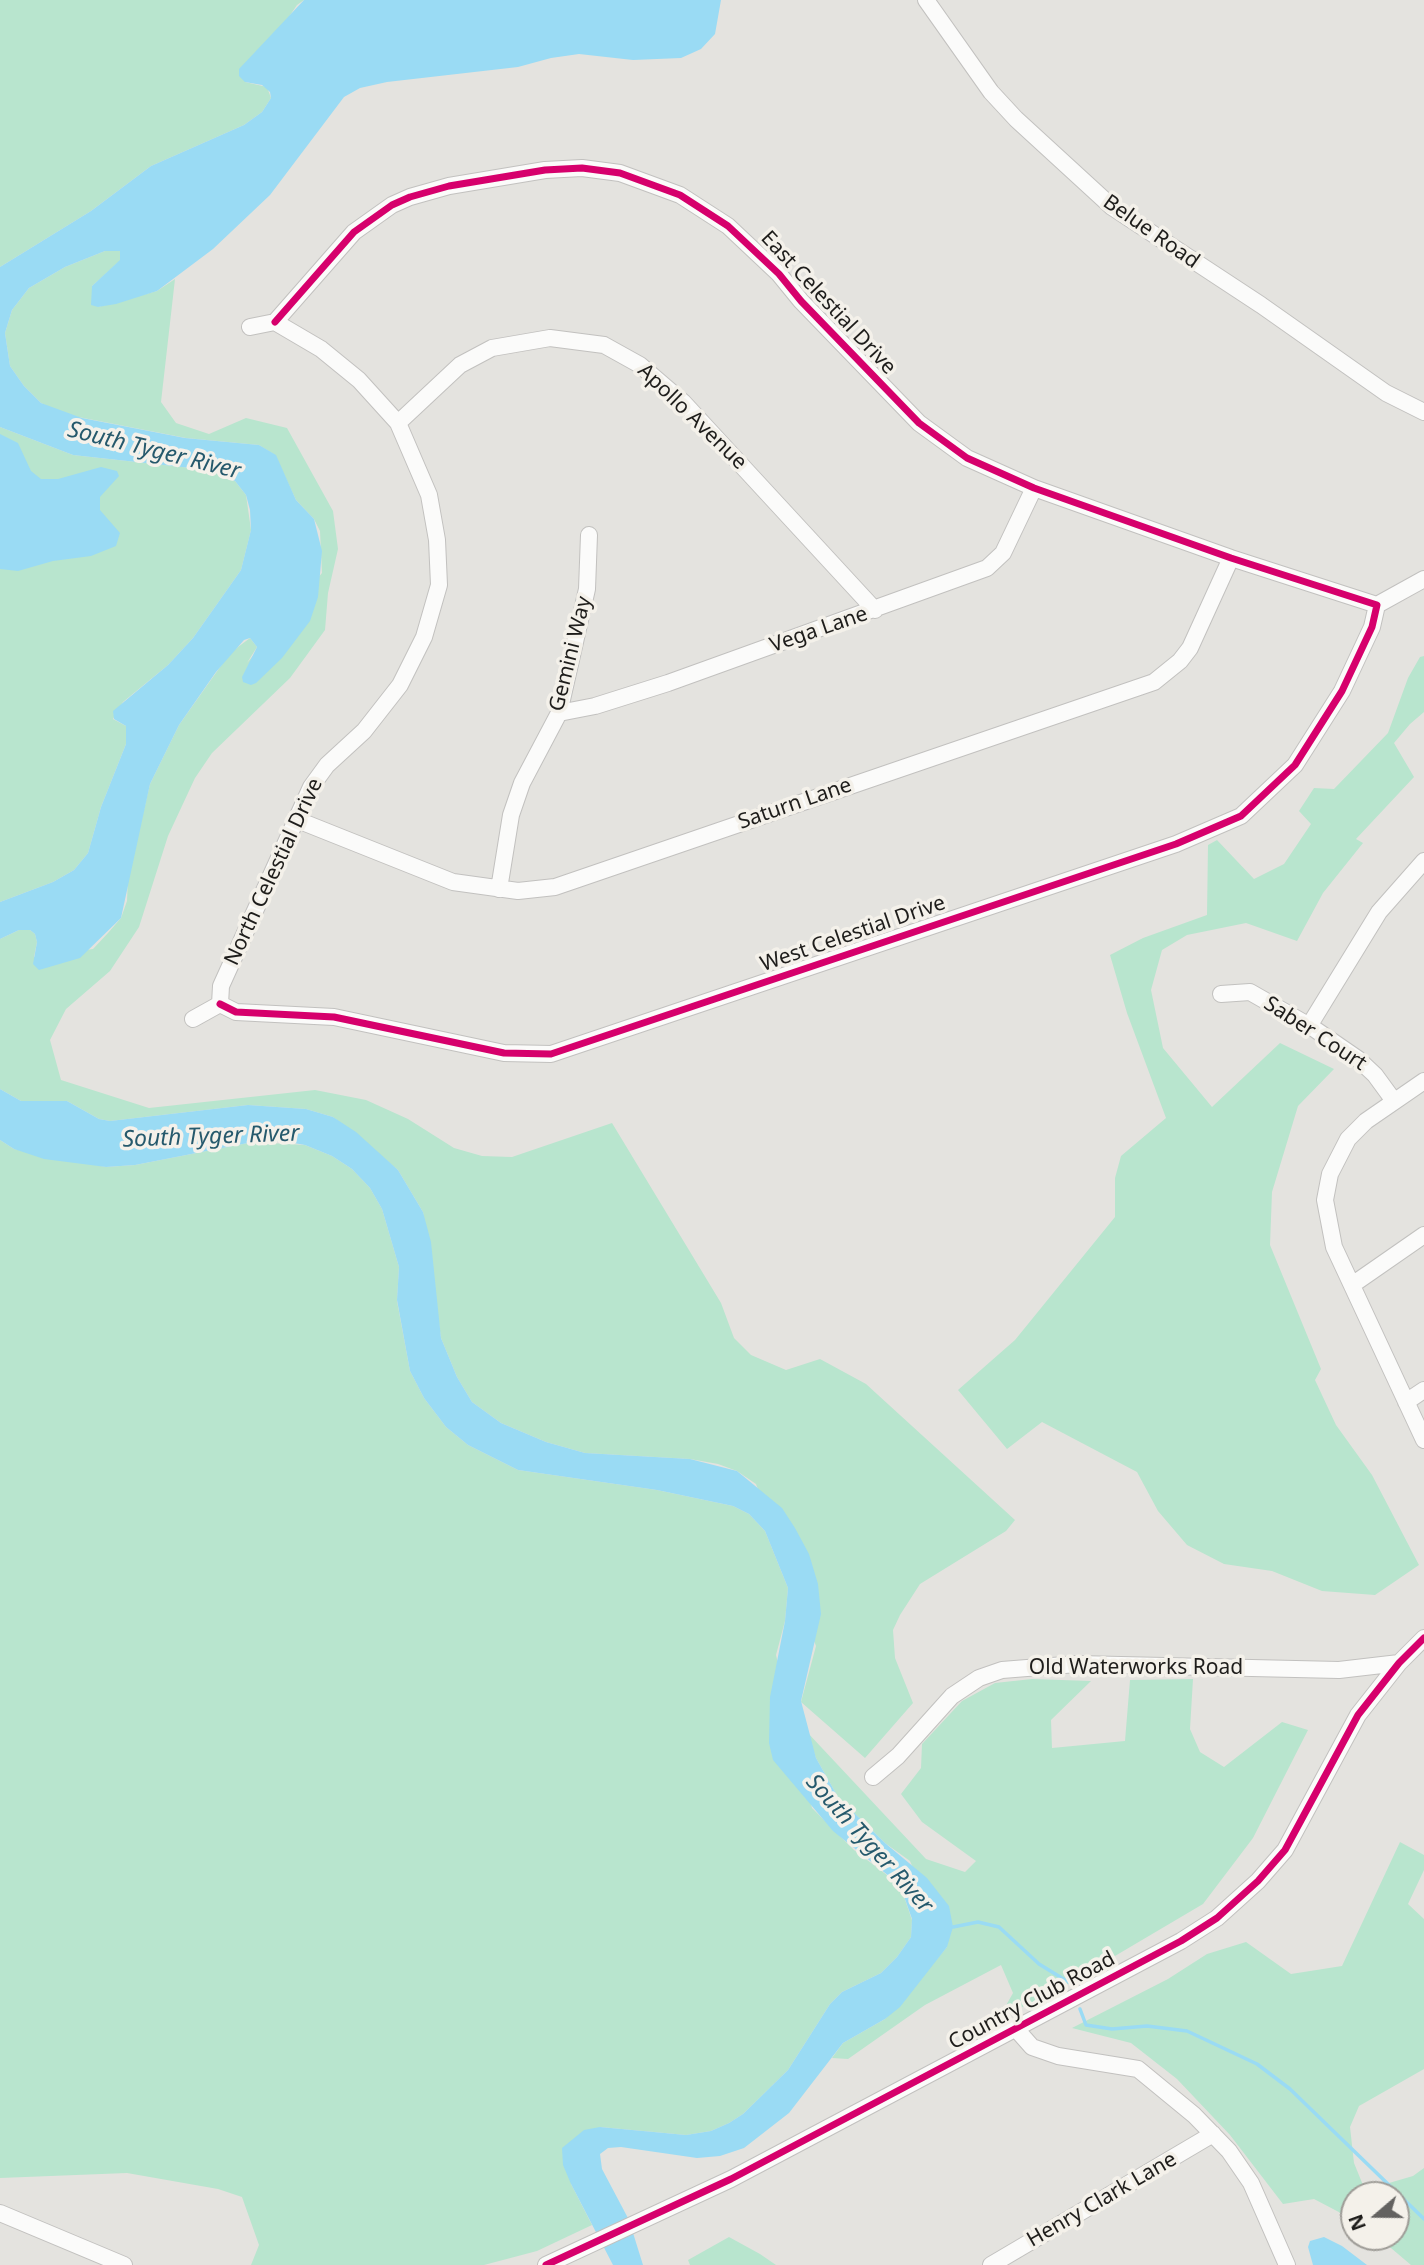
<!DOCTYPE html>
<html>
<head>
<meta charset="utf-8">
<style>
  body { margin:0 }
  #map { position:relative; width:1424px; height:2265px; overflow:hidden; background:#e4e3df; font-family:"Noto Sans",sans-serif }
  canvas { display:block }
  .north { position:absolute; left:1340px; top:2181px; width:70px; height:70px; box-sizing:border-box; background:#f4f1ea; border:2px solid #9e9c97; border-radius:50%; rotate:250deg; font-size:19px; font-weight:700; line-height:28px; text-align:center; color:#1e1d1b }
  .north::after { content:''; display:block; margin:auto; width:24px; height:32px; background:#636260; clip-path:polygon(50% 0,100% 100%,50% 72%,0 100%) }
</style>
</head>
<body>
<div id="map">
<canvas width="1424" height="2265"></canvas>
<div class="north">N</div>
</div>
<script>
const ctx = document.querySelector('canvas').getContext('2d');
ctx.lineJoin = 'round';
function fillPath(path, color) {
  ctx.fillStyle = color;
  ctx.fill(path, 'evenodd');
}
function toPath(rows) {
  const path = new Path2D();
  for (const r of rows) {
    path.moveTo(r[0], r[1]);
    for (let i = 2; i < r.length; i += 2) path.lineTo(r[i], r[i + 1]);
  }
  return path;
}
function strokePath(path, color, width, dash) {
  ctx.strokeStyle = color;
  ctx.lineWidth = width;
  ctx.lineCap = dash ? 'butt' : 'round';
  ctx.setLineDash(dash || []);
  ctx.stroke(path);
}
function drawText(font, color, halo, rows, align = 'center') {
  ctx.font = font + ' "Noto Sans",sans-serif';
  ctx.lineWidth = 7;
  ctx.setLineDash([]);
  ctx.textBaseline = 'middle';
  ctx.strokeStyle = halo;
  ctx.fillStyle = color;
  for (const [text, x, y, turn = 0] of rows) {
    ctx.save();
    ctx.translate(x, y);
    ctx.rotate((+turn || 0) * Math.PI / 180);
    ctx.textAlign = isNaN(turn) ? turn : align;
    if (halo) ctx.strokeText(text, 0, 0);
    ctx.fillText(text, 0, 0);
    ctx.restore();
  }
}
const green = toPath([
  [0,0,304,0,297,5,245,82,267,87,271,98,262,112,244,125,151,166,91,211,0,267],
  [105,251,121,251,120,261,92,286,98,307,157,291,175,279,161,402,176,423,209,434,246,418,287,428,333,511,338,549,328,593,325,630,290,678,212,753,195,778,168,836,139,927,110,971,66,1009,50,1040,61,1080,149,1108,315,1090,366,1100,408,1119,454,1148,482,1156,512,1157,612,1123,721,1303,734,1338,751,1355,786,1370,820,1359,866,1384,1015,1520,1006,1531,920,1584,900,1615,893,1630,895,1658,913,1703,865,1758,801,1702,816,1646,756,1484,737,1471,718,1464,690,1459,585,1453,546,1442,501,1423,472,1402,457,1377,441,1338,423,1212,398,1170,333,1117,306,1109,248,1105,110,1121,99,1119,67,1101,21,1101,0,1089,0,939,19,930,30,930,35,934,37,942,34,957,93,949,108,933,121,918,127,901,128,877,150,784,179,725,230,653,250,638,257,647,247,663,322,573,320,531,314,519,296,500,275,455,259,445,186,438,63,414,41,403,24,386,10,366,5,333,12,310,29,288,65,267],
  [0,427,73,455,209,470,235,481,246,495,251,530,241,570,193,638,168,665,123,702,113,719,126,726,126,744,101,807,88,853,74,870,53,882,0,902],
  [1424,656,1424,712,1410,724,1394,743,1414,777,1356,839,1363,843,1323,893,1297,941,1246,923,1187,935,1162,950,1151,990,1163,1048,1212,1107,1280,1043,1334,1069,1298,1106,1272,1192,1270,1245,1321,1369,1315,1380,1336,1425,1372,1475,1419,1565,1375,1595,1322,1591,1272,1571,1224,1564,1187,1545,1158,1511,1137,1472,1042,1422,1007,1449,958,1390,1015,1340,1115,1217,1115,1178,1121,1156,1166,1118,1127,1013,1110,955,1143,938,1207,915,1208,845,1217,840,1254,879,1284,864,1311,824,1299,811,1314,788,1334,789,1388,733,1408,678,1420,657],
  [0,1140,14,1149,106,1167,135,1165,253,1142,305,1145,332,1156,352,1169,370,1188,382,1209,399,1267,397,1301,410,1371,424,1398,446,1427,468,1445,518,1470,657,1490,733,1506,749,1514,765,1531,788,1588,785,1621,776,1655,812,1808,854,1850,900,1885,912,1920,911,1937,897,1957,881,1973,842,1992,830,2004,788,2070,743,2114,729,2123,711,2131,686,2135,600,2127,571,2184,592,2225,537,2251,484,2265,251,2265,259,2245,242,2197,218,2189,127,2173,0,2178],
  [1032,1679,1091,1681,1051,1720,1052,1748,1125,1741,1130,1680,1193,1679,1190,1729,1200,1752,1224,1767,1282,1722,1308,1730,1253,1838,1203,1904,1054,1992,999,2018,1013,1993,1001,1965,925,2005,848,2059,832,2058,843,2043,885,2019,947,1947,910,1861,885,1843,838,1797,816,1758,807,1732,926,1859,965,1872,976,1861,922,1822,901,1794,921,1768,922,1744,962,1701,995,1683],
  [1400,1842,1424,1855,1424,1870,1408,1904,1424,1919,1424,2069,1359,2106,1350,2127,1354,2163,1365,2190,1413,2176,1424,2168,1424,2265,1411,2265,1378,2237,1396,2237,1396,2195,1354,2195,1354,2220,1314,2199,1283,2204,1230,2135,1177,2079,1131,2043,1072,2028,1168,1979,1207,1954,1246,1942,1291,1974,1342,1966],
  [729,2237,760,2254,776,2265,690,2265,688,2260]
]);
const water = toPath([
  [304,0,721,0,715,34,701,49,681,58,633,60,579,54,551,58,518,67,387,82,360,88,344,97,270,195,213,249,157,291,116,304,98,307,91,305,92,286,120,260,120,251,105,251,65,267,29,288,12,310,5,333,10,366,24,386,41,403,82,418,185,438,259,445,276,455,296,500,314,519,322,551,318,597,310,621,282,658,256,683,251,685,243,682,242,677,257,647,250,638,244,640,216,672,179,725,150,784,121,918,80,958,39,970,33,964,37,942,35,934,30,930,19,930,0,939,0,902,53,882,74,870,88,853,101,807,126,744,126,726,114,719,113,711,168,665,193,638,241,570,251,530,250,510,246,495,235,481,209,470,73,455,0,427,0,267,91,211,151,166,244,125,262,112,271,98,270,92,262,85,245,82,239,76,239,69],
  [0,434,18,443,31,471,41,479,58,479,101,467,117,471,119,476,100,497,100,510,120,533,116,546,91,556,53,561,18,571,0,569],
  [0,1089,21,1101,67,1101,99,1119,110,1121,248,1105,306,1109,333,1117,356,1132,398,1170,423,1212,431,1242,441,1338,457,1377,472,1402,501,1423,546,1442,585,1453,690,1459,737,1471,782,1508,795,1528,809,1554,818,1584,821,1614,801,1701,816,1758,838,1797,885,1843,927,1878,949,1906,953,1927,947,1947,900,2007,885,2019,843,2043,789,2113,744,2148,720,2156,697,2158,621,2147,608,2148,600,2154,602,2169,629,2220,643,2265,613,2265,571,2184,563,2165,562,2148,584,2130,600,2127,686,2135,711,2131,729,2123,743,2114,788,2070,830,2004,842,1992,881,1973,897,1957,911,1937,912,1919,900,1885,833,1831,773,1760,769,1743,770,1697,785,1621,788,1588,765,1531,749,1514,733,1506,657,1490,518,1470,468,1445,446,1427,424,1398,410,1371,397,1300,399,1267,382,1209,370,1188,352,1169,332,1156,305,1145,282,1141,253,1142,135,1165,106,1167,44,1159,14,1149,0,1140],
  [1324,2237,1342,2246,1367,2265,1313,2265,1308,2247,1310,2241]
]);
const stream = toPath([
  [953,1927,978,1922,999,1927,1039,1964,1070,1983],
  [1080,2009,1086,2025,1112,2029,1147,2026,1187,2031,1257,2064,1290,2089,1424,2219]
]);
const minor = toPath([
  [926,0,991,92,1016,119,1112,207,1261,305,1386,393,1424,412],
  [275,322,354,232,392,205,410,197,449,186,545,170,582,168,620,173,680,195,728,226,779,274,801,301,919,423,967,458,1034,488,1231,558,1377,605],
  [398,423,460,365,492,348,550,338,604,345,640,365,683,402,875,610],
  [1377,605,1424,579],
  [559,713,595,706,668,683,987,568,1003,553,1034,488],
  [295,819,453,882,518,891,555,887,1154,682,1180,661,1190,648,1231,558],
  [499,889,511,815,522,783,559,713,587,589,589,535],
  [1221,994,1250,992,1313,1028,1358,1059,1375,1075,1394,1101],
  [220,1004,236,1012,334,1017,504,1053,551,1054,1176,844,1241,816,1295,765,1342,691,1372,627,1377,605],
  [220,1004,221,986,311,787,327,765,364,731,400,685,424,637,439,585,437,540,429,495,398,423,359,380,321,349,275,322,250,327],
  [193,1019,220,1004],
  [1309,1026,1379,912,1424,861],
  [1424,1081,1366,1121,1348,1139,1330,1174,1325,1200,1334,1247,1424,1440],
  [1352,1285,1424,1235],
  [1406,1402,1424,1390],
  [873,1777,898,1756,952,1696,979,1678,1002,1670,1077,1664,1339,1670,1399,1663],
  [1017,2030,1032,2047,1058,2056,1138,2069,1194,2115,1229,2151,1251,2183,1287,2265],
  [0,2213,124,2265],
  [546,2265,731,2179,1181,1941,1217,1918,1258,1881,1285,1850,1358,1715,1399,1663,1424,1638],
  [991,2265,1213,2134]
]);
const cycleway = toPath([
  [220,1004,236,1012,334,1017,504,1053,551,1054,1176,844,1241,816,1295,765,1342,691,1372,627,1377,605,1231,558,1034,488,967,458,919,423,801,301,779,274,728,226,680,195,620,173,582,168,545,170,449,186,410,197,392,205,354,232,275,322],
  [546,2265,731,2179,1181,1941,1217,1918,1258,1881,1285,1850,1358,1715,1399,1663,1424,1638]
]);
const streetNames = [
  ["Belue Road",1151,232,35],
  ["East Celestial Drive",828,303,47],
  ["Apollo Avenue",692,417,44],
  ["Vega Lane",819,630,-19],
  ["Gemini Way",571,654,-76],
  ["Saturn Lane",795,804,-19],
  ["North Celestial Drive",274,872,-65],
  ["West Celestial Drive",853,934,-19],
  ["Saber Court",1315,1034,33],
  ["Old Waterworks Road",1136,1668],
  ["Country Club Road",1032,2001,-28],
  ["Henry Clark Lane",1102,2200,-30]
];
const waterNames = [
  ["South Tyger River",154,451,14],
  ["South Tyger River",211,1137,-2],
  ["South Tyger River",869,1844,48]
];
fillPath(green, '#b8e5ce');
fillPath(water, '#9adbf4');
strokePath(stream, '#9adbf4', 3.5);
strokePath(minor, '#c2c1bf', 18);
strokePath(minor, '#fbfbfa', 16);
strokePath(cycleway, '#d6006c', 7);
drawText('21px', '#1e1d1b', '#f4f1ea', streetNames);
drawText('italic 23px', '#25596c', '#f4f1ea', waterNames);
</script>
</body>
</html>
